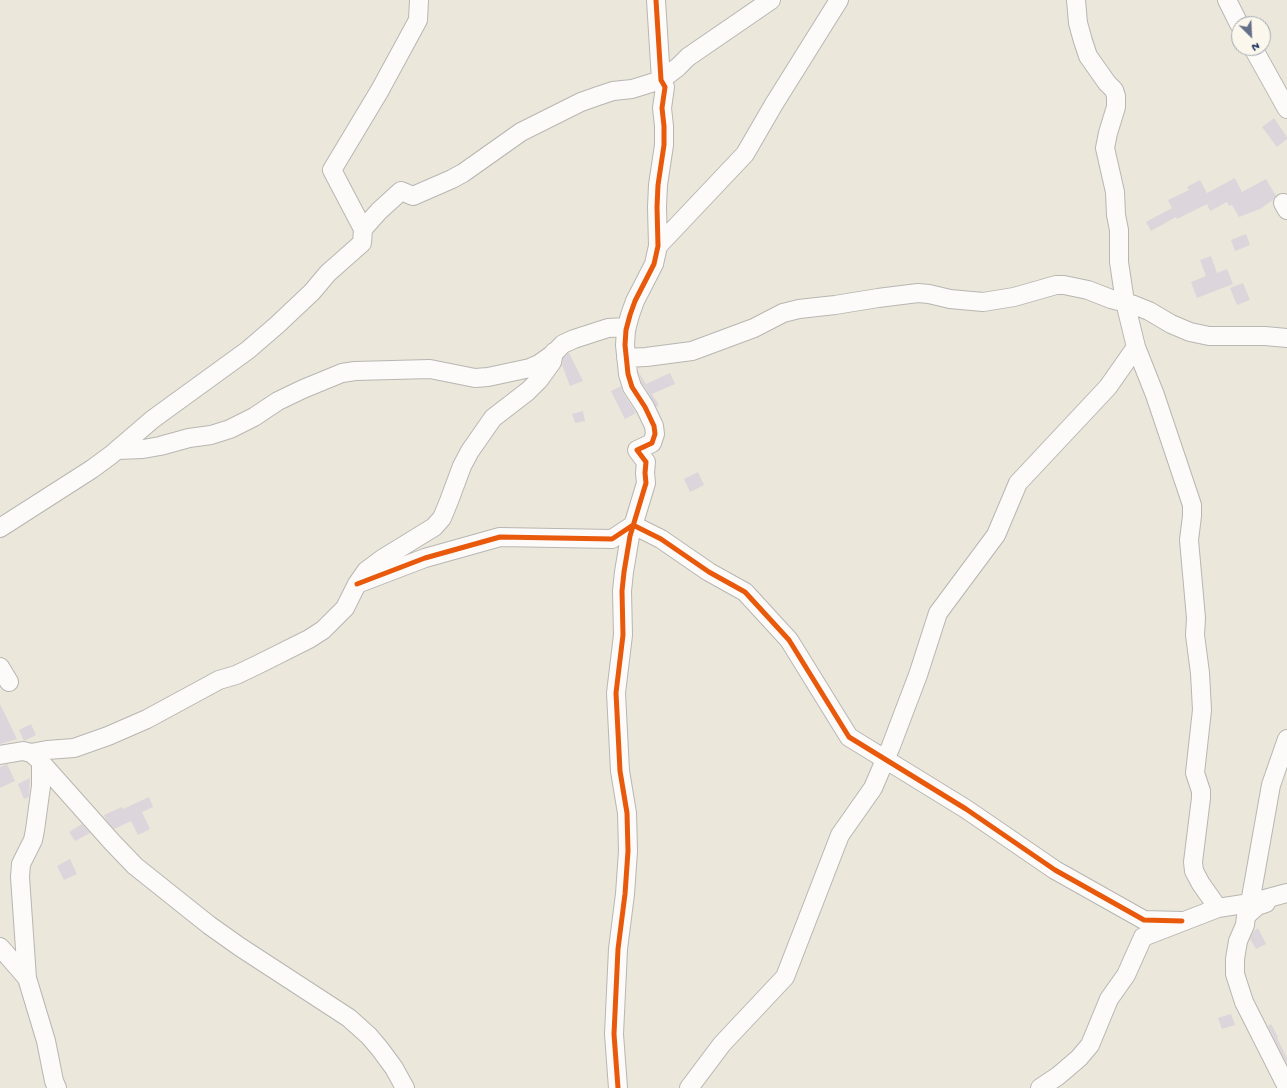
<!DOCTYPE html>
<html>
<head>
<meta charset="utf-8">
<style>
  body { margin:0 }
  #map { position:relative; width:1287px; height:1088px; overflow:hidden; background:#ebe7da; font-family:"Gochi Hand",sans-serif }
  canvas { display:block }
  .north { position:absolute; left:1231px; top:16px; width:40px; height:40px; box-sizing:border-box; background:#fbf7ec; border:1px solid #a1a7b3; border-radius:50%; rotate:156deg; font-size:11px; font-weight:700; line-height:16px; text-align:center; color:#1b2f5e }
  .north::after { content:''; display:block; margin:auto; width:14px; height:18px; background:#646f89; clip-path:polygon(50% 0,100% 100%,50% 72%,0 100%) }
</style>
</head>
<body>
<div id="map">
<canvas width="1287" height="1088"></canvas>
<div class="north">N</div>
</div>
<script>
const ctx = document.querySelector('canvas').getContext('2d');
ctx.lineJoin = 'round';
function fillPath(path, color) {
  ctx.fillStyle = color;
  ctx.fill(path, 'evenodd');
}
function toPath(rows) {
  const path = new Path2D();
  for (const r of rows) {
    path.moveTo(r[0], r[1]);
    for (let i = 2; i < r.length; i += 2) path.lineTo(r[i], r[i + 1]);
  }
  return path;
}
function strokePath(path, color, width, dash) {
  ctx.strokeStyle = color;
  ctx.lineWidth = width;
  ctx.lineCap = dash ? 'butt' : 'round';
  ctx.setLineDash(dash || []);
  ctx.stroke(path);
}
const building = toPath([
  [1274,118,1287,137,1287,139,1277,147,1262,127],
  [1235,178,1242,192,1266,179,1276,196,1273,200,1260,209,1239,217,1232,205,1229,206,1227,202,1210,211,1207,204,1177,219,1176,217,1151,231,1146,222,1172,208,1168,200,1189,190,1187,187,1200,180,1207,193],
  [1246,234,1250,245,1235,251,1231,240],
  [1211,256,1217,273,1227,269,1233,284,1197,298,1191,282,1206,276,1200,260],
  [1243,283,1250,300,1237,305,1230,288],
  [569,353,583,381,570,386,562,365,563,358],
  [638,371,646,384,670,373,675,384,652,394,659,405,656,407,642,383],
  [621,386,623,393,636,413,625,419,611,391],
  [583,411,585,421,575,423,572,414],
  [698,472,704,485,690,492,684,479],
  [0,704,17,739,0,744],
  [31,724,36,735,24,741,19,730],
  [7,764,15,781,0,788,0,767],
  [30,778,29,797,24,799,18,784],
  [149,797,153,807,142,812,150,829,138,835,131,821,114,829,106,820,104,815,122,807,123,809],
  [82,824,90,833,75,841,69,832],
  [70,859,77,874,64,880,57,866],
  [1258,928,1266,944,1256,949,1250,939,1254,931],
  [1231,1014,1235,1025,1222,1029,1218,1018],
  [1271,1024,1278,1037,1277,1038,1287,1058,1287,1064,1268,1026]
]);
const minor = toPath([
  [1076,0,1078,23,1083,41,1088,56,1107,83,1114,90,1116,96,1116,107,1108,133,1105,148,1115,192,1116,215,1119,230,1119,262,1125,302,1136,347,1155,395,1192,505,1192,516,1189,540,1196,618,1195,635,1200,673,1202,710,1195,773,1201,791,1201,798,1193,862,1194,871,1201,884,1218,908],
  [1227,0,1239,24],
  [1253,48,1287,109],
  [1283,203,1287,210],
  [363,229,332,170,380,90,418,20,419,0],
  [658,246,745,154,774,104,839,0],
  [626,358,646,357,692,351,754,328,783,313,799,309,835,305,878,298,918,293,929,294,950,299,983,302,1014,297,1056,285,1064,285,1088,290,1111,299,1134,305,1149,311,1171,324,1190,332,1209,336,1265,336,1287,338],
  [117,450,143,449,160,446,189,438,211,435,230,429,254,417,278,401,303,389,342,373,355,371,430,369,475,378,488,377,530,368,539,364,553,354,563,344,574,339,608,328,627,327],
  [0,528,92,469,111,455,153,419,248,350,277,325,312,292,328,273,362,243,363,229,379,211,401,191,413,196,452,179,463,173,521,132,581,102,598,96,613,91,632,89,661,80,678,67,688,57,771,0],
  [357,584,425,558,500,537,612,539,633,525,661,539,709,572,745,592,789,640,849,737,966,809,1055,870,1144,920,1182,921],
  [0,667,9,682],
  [31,753,47,750,74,748,108,736,147,719,219,680,236,675,257,665,309,639,323,630,345,608,357,584,366,571,382,559,434,527,442,518,449,501,462,466,470,451,493,418,528,391,539,380,552,362,554,352],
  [0,755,23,751,31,753,38,759,112,842,135,866,209,925,240,947,349,1018,369,1036,380,1049,394,1068,405,1088],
  [41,762,41,786,35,830,33,840,21,864,20,877,27,978,46,1041,54,1081,57,1088],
  [1250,903,1271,785,1287,739],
  [1266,903,1257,906,1246,916,1245,925,1238,941,1235,959,1235,974,1244,1002,1287,1087],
  [0,947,27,978],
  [618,1088,614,1034,618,949,625,894,628,851,627,813,620,771,616,693,623,635,622,591,624,572,630,536,646,483,645,473,646,462,637,450,652,443,655,434,654,426,645,407,632,387,628,374,625,345,626,330,630,315,635,301,654,264,658,246,657,207,658,185,664,145,664,126,662,108,665,87,661,80,656,0],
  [689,1088,722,1044,785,977,840,835,873,788,891,746,918,675,938,613,996,535,1018,483,1108,387,1136,347],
  [1040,1088,1058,1076,1079,1058,1090,1045,1109,999,1126,975,1143,937,1218,908,1250,903,1287,893]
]);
const cycleway = toPath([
  [357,584,425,558,500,537,612,539,633,525,661,539,709,572,745,592,789,640,849,737,966,809,1055,870,1144,920,1182,921],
  [618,1088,614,1034,618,949,625,894,628,851,627,813,620,771,616,693,623,635,622,591,624,572,630,536,646,483,645,473,646,462,637,450,652,443,655,434,654,426,645,407,632,387,628,374,625,345,626,330,630,315,635,301,654,264,658,246,657,207,658,185,664,145,664,126,662,108,665,87,661,80,656,0]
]);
fillPath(building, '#ddd5dc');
strokePath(minor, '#b7b6b2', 20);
strokePath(minor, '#fcfbf9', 18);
strokePath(cycleway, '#e8590c', 5);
</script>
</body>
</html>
